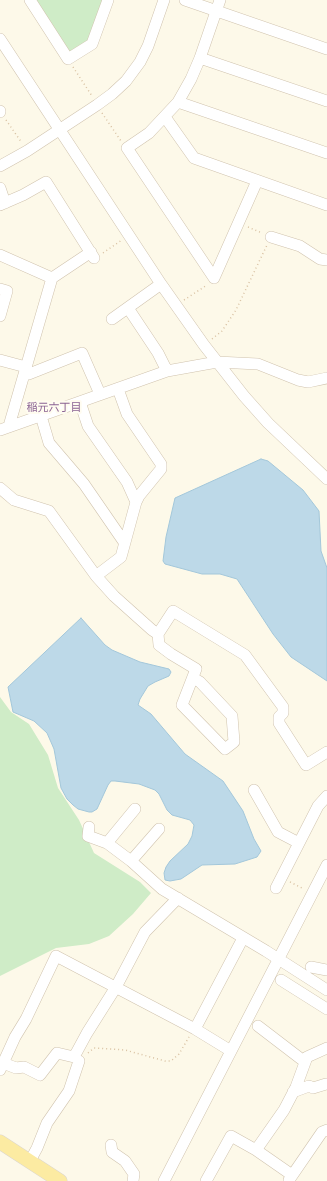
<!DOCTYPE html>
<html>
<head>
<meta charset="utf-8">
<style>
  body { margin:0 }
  canvas { display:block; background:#fdf9e9 }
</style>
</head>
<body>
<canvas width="327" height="1181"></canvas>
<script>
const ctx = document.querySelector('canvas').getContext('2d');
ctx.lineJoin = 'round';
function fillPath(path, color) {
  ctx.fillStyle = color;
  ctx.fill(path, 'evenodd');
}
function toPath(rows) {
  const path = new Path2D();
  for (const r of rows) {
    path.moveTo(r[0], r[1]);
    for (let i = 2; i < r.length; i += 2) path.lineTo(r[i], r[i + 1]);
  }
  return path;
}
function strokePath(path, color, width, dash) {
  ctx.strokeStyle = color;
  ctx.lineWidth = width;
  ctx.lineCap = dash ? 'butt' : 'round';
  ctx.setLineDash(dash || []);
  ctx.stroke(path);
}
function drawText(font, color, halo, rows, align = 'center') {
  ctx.font = font + ' "Varela Round","Noto Sans JP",sans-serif';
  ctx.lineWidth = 4;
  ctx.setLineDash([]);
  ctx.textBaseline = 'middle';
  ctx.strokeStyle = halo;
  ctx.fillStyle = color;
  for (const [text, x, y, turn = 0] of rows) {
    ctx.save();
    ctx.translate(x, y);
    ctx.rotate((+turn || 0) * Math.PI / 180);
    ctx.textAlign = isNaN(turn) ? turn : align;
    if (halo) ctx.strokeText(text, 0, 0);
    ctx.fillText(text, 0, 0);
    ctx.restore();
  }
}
const green = toPath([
  [35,0,104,0,90,41,72,52,69,51],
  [0,697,11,712,29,724,48,755,58,788,79,820,94,853,140,882,151,893,133,914,109,936,89,944,56,948,0,976]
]);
const water = toPath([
  [261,459,268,461,303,490,319,511,321,551,327,568,327,681,291,657,273,634,237,579,220,574,202,574,165,564,163,561,166,537,175,498,261,459],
  [81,618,105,645,112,650,140,662,169,669,171,672,169,676,155,682,148,686,140,699,138,705,151,714,185,754,223,781,243,811,254,839,261,851,257,857,235,864,202,865,181,879,170,881,165,880,164,873,166,867,170,861,188,844,192,836,194,825,190,820,172,815,167,810,159,794,155,790,139,784,115,781,111,781,108,785,97,809,92,812,89,812,78,809,73,805,67,799,61,788,54,749,47,733,34,721,13,712,8,687,81,618]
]);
const path = toPath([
  [73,67,92,96],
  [102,113,121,141],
  [6,120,22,143],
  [248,227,262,233],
  [103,253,122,240],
  [184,300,207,285],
  [212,339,222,331,236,310,267,245],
  [290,882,304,889],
  [88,1053,94,1048,125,1050,165,1061,171,1061,179,1054,189,1037]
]);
const minor = toPath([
  [30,0,68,59,92,44,108,0],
  [185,0,327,49],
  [0,39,161,284,204,345,244,396,268,423,327,479],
  [200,58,327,101],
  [178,102,327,153],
  [0,111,0,112],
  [165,117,194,158,327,205],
  [0,166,27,151,97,105,112,94,126,81,140,62,148,46,164,0],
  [0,188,5,203],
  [0,205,23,195,46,182,94,258],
  [271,237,300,246,320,259,327,260],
  [0,255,52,278],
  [214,278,127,148,149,133,178,102,191,79,200,58,220,0],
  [214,278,257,181],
  [0,289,7,291,0,316],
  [128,308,158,353,167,371],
  [112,319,161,284],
  [0,360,26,367],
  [25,373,29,374,82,353,100,394],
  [80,402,88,426,127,482,136,502],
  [41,416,49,443,84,484,124,542],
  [9,426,52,278,91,252],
  [0,430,167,371,217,362,258,364,298,380,308,382,327,378],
  [0,488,14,500,49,511,96,576,114,596,152,630,158,634,173,611,245,655,283,707,283,713,279,717,279,723,306,765,327,752],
  [96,576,121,557,136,502,139,496,161,469,161,464,127,414,118,389],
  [158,634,159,645,171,654,196,669,182,705,225,749,234,742,232,716,200,682,193,678],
  [254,790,278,832,299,843],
  [89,827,88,836,107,843,131,861,162,889,266,951,327,990],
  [107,843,135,809],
  [131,861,159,829],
  [276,888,318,806,327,796],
  [311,967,327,970],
  [281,980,327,1009],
  [258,1026,305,1062],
  [195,1029,243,938],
  [3,1063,16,1068,24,1067,40,1075,57,1053,74,1057,87,1033,116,987,145,932,178,898],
  [0,1070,15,1037,26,1019,56,956,195,1029,231,1051],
  [293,1092,309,1086,313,1088,326,1084],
  [111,1145,112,1152,125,1161,134,1174,133,1181],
  [256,1150,284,1110,296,1087,307,1057,327,1048],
  [30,1161,37,1148,47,1123,69,1091,79,1061],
  [289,1180,322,1132,327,1130],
  [164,1181,327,865],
  [206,1181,231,1136,256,1150,292,1175]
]);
const major = toPath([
  [0,1142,60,1181]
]);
const neighbourhoodNames = [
  ["稲元六丁目",54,408]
];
fillPath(green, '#cfecc7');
fillPath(water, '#bdd9e8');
strokePath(water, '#a3c7da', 1);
strokePath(minor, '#d0c3ae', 12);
strokePath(major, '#dcd7d0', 15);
strokePath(path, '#d9c2a3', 1.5, [1, 3]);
strokePath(minor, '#fff', 11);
strokePath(major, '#fceba2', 14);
drawText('11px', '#8c6494', '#fffcf0', neighbourhoodNames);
</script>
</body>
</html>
